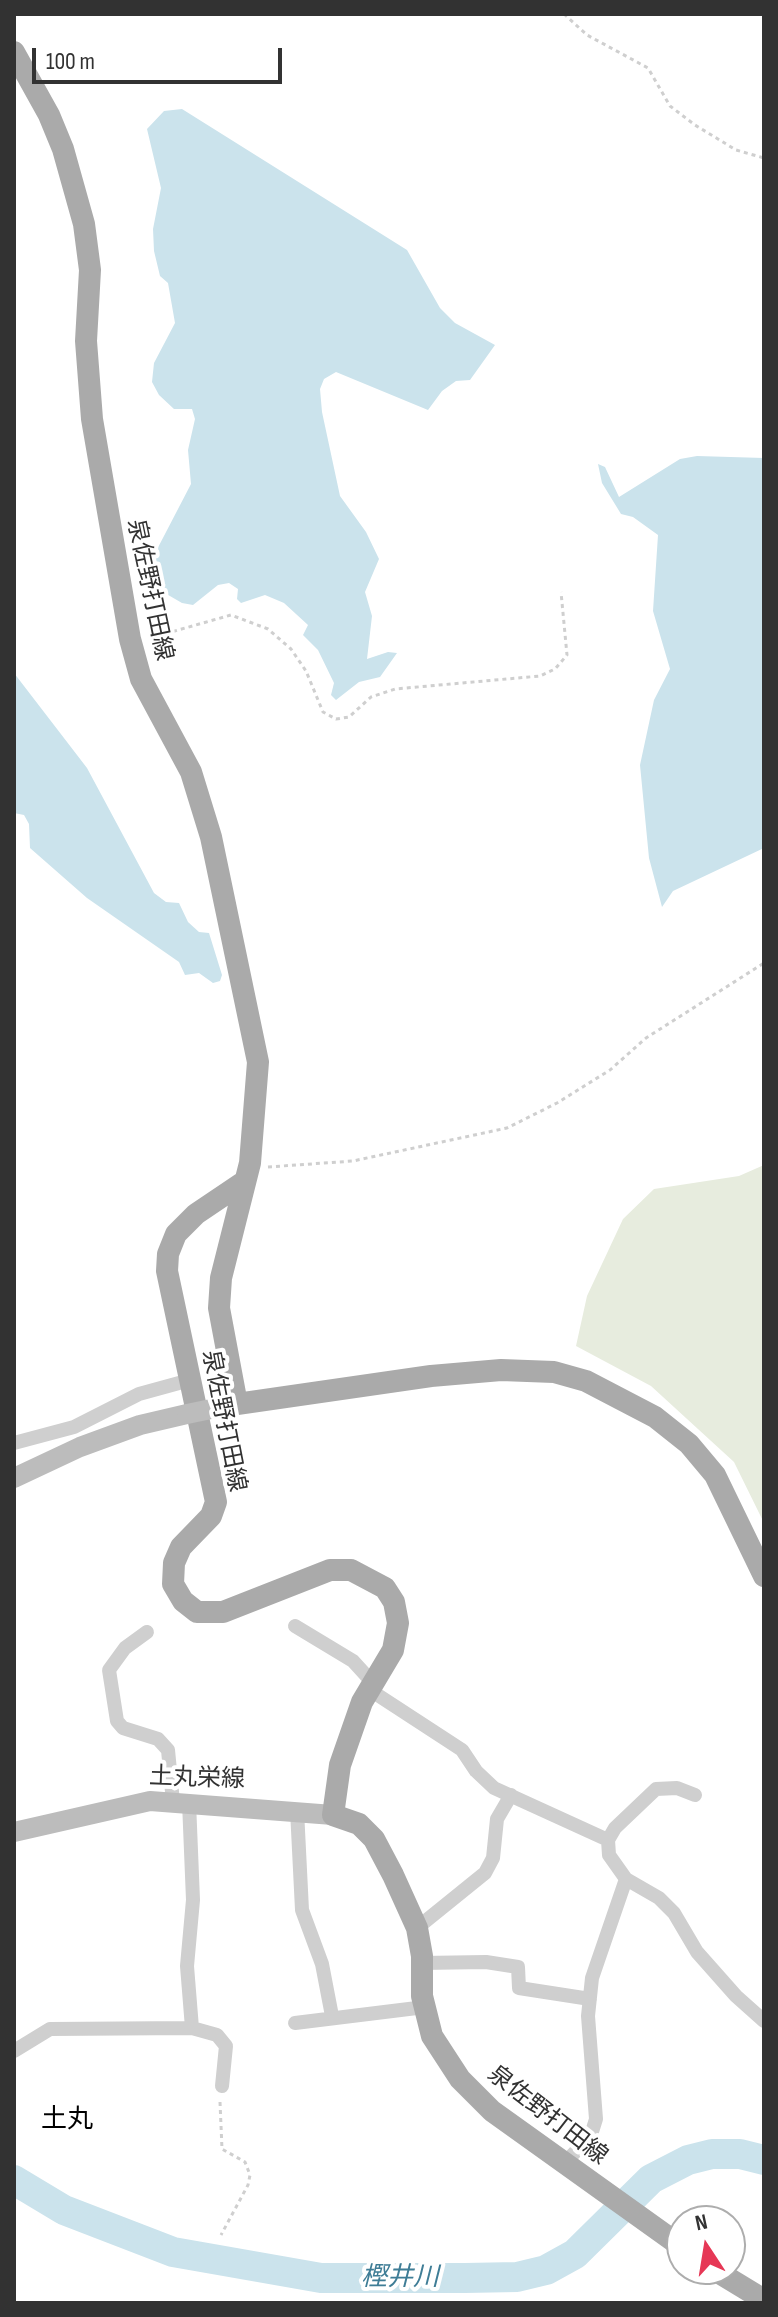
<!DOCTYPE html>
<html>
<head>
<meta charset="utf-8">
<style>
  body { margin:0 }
  #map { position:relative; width:778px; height:2317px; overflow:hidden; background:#fff; font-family:"Sofia Sans Condensed",sans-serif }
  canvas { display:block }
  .frame { position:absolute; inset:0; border:16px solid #323232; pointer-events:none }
  .north { position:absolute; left:666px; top:2205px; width:80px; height:80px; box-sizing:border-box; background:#fff; border:2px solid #adadad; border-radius:50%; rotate:348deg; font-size:22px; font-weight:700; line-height:32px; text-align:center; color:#323232 }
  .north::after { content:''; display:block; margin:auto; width:28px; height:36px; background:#e63856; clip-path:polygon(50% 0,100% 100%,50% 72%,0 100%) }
  .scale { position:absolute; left:32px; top:48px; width:250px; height:36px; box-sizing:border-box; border:4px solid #323232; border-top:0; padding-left:10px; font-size:24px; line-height:28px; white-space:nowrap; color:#323232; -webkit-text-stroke:6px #fff; paint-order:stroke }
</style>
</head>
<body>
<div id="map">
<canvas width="778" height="2317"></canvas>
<div class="frame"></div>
<div class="north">N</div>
<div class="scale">100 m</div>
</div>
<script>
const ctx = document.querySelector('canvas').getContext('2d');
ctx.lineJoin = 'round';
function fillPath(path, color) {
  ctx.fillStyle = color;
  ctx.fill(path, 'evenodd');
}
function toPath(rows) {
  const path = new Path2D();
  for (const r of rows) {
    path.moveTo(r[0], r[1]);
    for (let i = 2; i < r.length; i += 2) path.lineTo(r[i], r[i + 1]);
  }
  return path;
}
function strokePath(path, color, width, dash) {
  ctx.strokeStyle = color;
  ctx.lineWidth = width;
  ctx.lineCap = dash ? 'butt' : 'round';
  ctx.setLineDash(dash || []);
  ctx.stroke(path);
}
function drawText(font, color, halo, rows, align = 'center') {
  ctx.font = font + ' "Sofia Sans Condensed","Noto Sans JP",sans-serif';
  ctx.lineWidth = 8;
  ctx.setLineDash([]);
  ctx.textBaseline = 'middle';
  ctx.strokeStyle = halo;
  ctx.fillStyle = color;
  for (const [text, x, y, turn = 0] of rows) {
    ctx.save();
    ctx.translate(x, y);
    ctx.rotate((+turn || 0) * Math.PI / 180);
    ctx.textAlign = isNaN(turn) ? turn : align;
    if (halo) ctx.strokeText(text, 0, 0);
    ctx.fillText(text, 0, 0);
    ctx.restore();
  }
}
const green = toPath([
  [764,1165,764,1523,734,1462,651,1386,576,1346,587,1296,623,1219,654,1189,739,1176]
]);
const water = toPath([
  [182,109,407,250,440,308,455,323,495,345,470,380,456,381,442,391,428,410,336,372,324,379,320,389,322,412,340,496,366,532,379,559,365,592,372,616,367,659,388,652,397,653,380,677,359,682,336,700,331,695,334,683,318,650,303,635,308,625,284,603,265,595,241,603,237,599,238,589,229,583,218,585,193,605,182,603,163,592,155,577,152,559,191,484,188,450,195,419,192,409,174,409,159,395,152,382,154,363,175,323,168,283,160,276,154,251,153,229,161,188,147,129,164,111],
  [697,456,764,458,764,848,673,891,662,907,649,858,640,765,654,700,670,669,653,611,658,535,633,517,621,514,602,483,598,464,605,467,619,497,680,459],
  [14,673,87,768,154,893,166,902,179,903,188,922,199,932,209,933,222,975,220,981,213,983,199,973,185,975,179,962,87,898,30,848,29,824,24,815,14,813]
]);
const river = toPath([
  [14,2180,64,2210,173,2252,321,2278,465,2278,517,2277,546,2270,575,2254,651,2179,688,2160,712,2154,740,2154,764,2160]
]);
const path = toPath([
  [564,14,587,35,648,68,670,106,695,125,736,150,764,158],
  [150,638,231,615,268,629,291,649,306,671,323,712,336,719,349,717,371,697,395,689,540,676,555,669,567,655,561,592],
  [268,1167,353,1161,507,1128,557,1103,610,1070,646,1038,764,963],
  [220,2102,222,2149,245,2162,250,2175,248,2185,221,2235]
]);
const street = toPath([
  [14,1443,74,1427,139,1394,190,1380],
  [295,1626,353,1661,373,1683],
  [147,1632,125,1648,109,1670,117,1721,123,1728,158,1739,168,1750,173,1802],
  [370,1690,462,1750,476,1771,494,1788,608,1840],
  [695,1795,677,1788,656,1789,615,1828,608,1840,609,1855,626,1879,659,1898,674,1913,697,1952,736,1996,764,2021],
  [297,1810,302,1910,322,1964,332,2016],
  [417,1928,485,1873,493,1858,497,1819,511,1795],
  [422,1963,486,1962,518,1967,519,1988,590,1999],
  [295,2023,425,2007],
  [192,2028,217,2035,226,2046,222,2086],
  [14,2051,50,2029,192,2028,187,1966,193,1900,189,1802],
  [563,2165,591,2135,596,2119,588,2016,592,1978,626,1879]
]);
const secondary = toPath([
  [14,1478,80,1447,140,1425,187,1414],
  [14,1832,150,1801,333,1815]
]);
const primary = toPath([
  [14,52,49,115,63,149,84,224,90,270,86,341,92,419,130,639,141,679,191,772,211,837,258,1062,250,1163,221,1278,219,1308,237,1404,431,1376,501,1370,554,1372,586,1381,655,1417,689,1444,715,1475,764,1576],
  [245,1181,196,1214,176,1234,168,1254,167,1271,216,1502,211,1516,181,1547,174,1563,173,1584,183,1601,197,1612,223,1612,330,1570,351,1570,385,1588,394,1602,398,1623,393,1650,362,1702,340,1765,333,1815,359,1824,374,1839,393,1875,417,1928,422,1956,422,1996,432,2036,460,2079,492,2111,682,2247],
  [713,2269,764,2300]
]);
const secondaryBridge = toPath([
  [187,1414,211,1409]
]);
const streetNames = [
  ["泉佐野打田線",149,590,78],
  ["泉佐野打田線",223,1421,79],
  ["土丸栄線",197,1779,2],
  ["泉佐野打田線",547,2116,38]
];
const neighbourhoodNames = [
  ["土丸",67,2120]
];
const waterNames = [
  ["樫井川",400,2278]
];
fillPath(green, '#e7ecde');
fillPath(water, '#cbe3ec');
strokePath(river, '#cbe3ec', 30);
strokePath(path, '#cfcfcf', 3, [4, 4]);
strokePath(street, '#cfcfcf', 14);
strokePath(secondary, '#bcbcbc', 20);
strokePath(primary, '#aaa', 22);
strokePath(secondaryBridge, '#bcbcbc', 20);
drawText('24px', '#323232', '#fff', streetNames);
drawText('26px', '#000', '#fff', neighbourhoodNames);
drawText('italic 26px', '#3f7d96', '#fff', waterNames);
</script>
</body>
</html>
